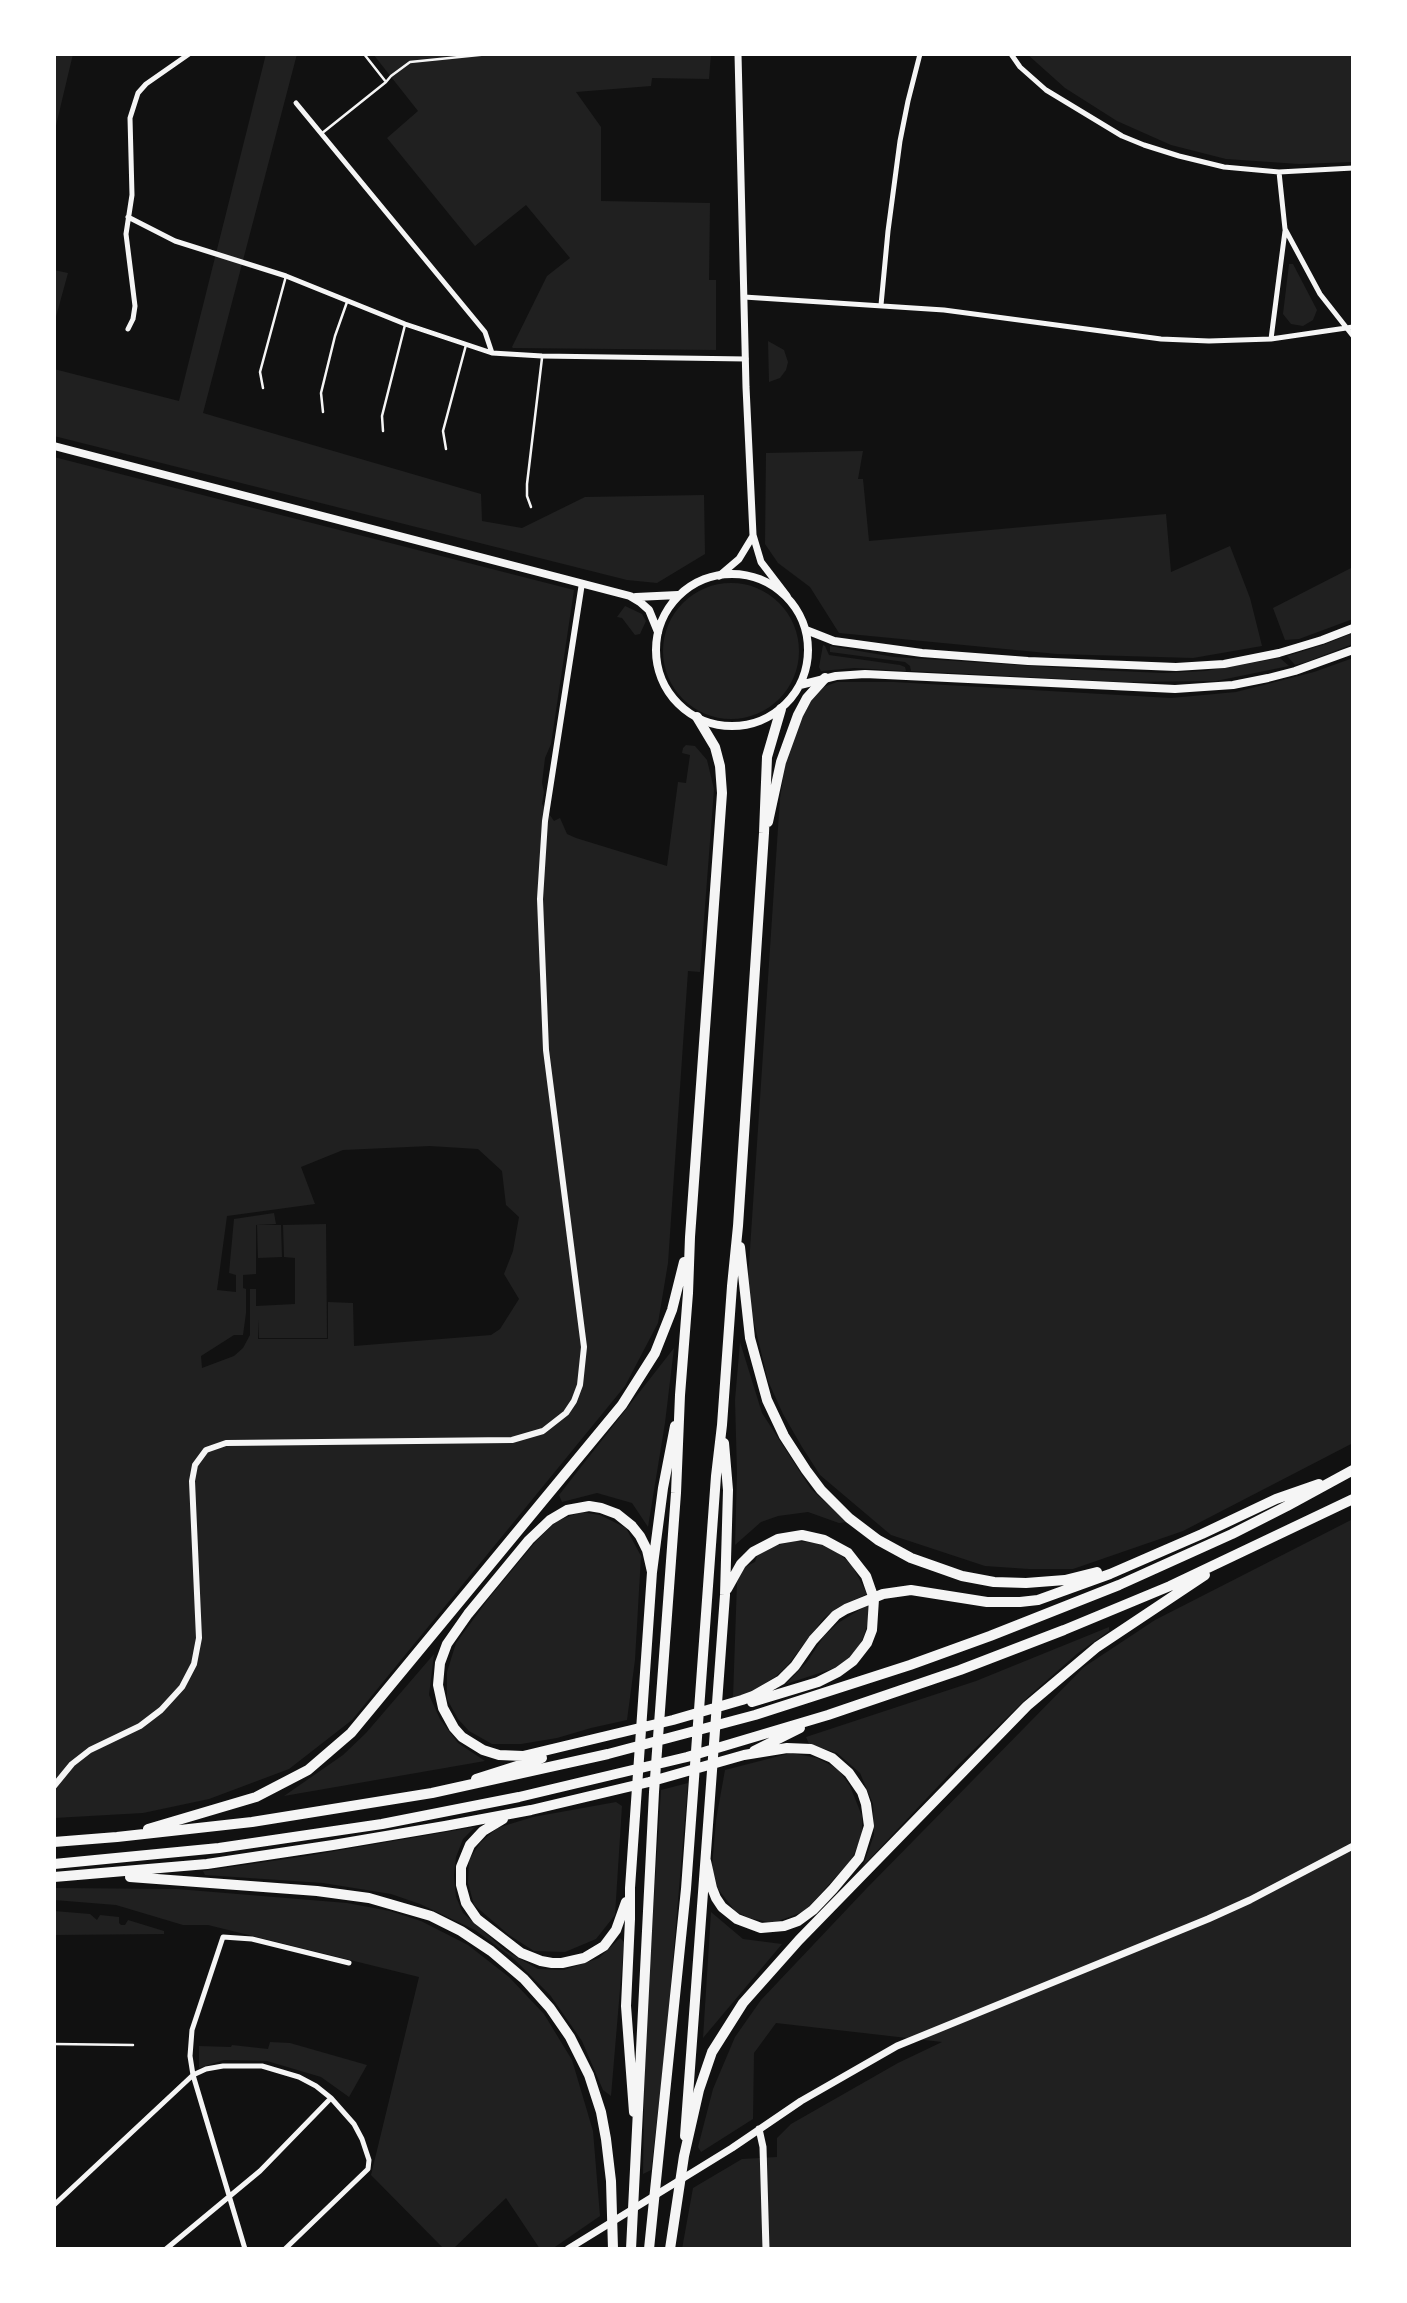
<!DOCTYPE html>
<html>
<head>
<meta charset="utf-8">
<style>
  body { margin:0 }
  #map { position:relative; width:1407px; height:2303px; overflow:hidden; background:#111; font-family:"Alegreya Sans",sans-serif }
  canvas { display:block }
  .frame { position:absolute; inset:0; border:56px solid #fff; pointer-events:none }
</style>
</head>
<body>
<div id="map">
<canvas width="1407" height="2303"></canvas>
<div class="frame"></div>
</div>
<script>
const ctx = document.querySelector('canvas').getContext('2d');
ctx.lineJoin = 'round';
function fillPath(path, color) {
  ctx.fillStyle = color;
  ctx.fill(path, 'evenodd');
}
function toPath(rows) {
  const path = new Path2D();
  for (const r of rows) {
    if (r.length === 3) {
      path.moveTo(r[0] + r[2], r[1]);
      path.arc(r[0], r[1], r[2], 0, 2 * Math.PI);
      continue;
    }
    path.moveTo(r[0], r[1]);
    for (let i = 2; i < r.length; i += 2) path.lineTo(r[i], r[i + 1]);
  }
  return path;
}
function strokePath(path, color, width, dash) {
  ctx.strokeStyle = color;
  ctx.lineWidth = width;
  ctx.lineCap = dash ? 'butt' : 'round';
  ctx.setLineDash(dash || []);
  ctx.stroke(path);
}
const green = toPath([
  [54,54,73,54,54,134],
  [266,54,297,54,203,413,481,494,482,521,522,528,585,497,704,495,705,554,657,583,627,580,54,436,54,369,179,401],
  [373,54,711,54,709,79,652,78,651,86,576,92,601,127,601,201,710,203,709,280,716,280,716,350,513,348,512,347,547,276,570,258,526,205,475,246,387,138,418,111],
  [1027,54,1353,54,1353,162,1299,164,1226,159,1171,145,1117,121,1065,88],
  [1289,264,1293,264,1317,310,1313,320,1303,326,1291,324,1283,314],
  [54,270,68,273,54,324],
  [768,341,784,350,788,362,786,370,780,378,769,382],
  [863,451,858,479,863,479,869,541,1166,514,1171,572,1230,546,1250,598,1262,646,1193,658,1057,654,839,633,810,587,778,563,765,544,766,453],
  [54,457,574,590,551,744,545,758,542,783,544,792,542,804,554,821,560,818,567,834,576,838,667,866,678,782,686,783,690,755,682,753,683,748,686,745,695,746,707,760,714,789,700,972,688,971,668,1263,658,1323,625,1386,352,1720,289,1769,209,1799,143,1813,54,1818],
  [430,1146,478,1149,502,1171,506,1205,519,1217,513,1251,504,1274,519,1299,500,1329,491,1335,354,1346,353,1303,328,1302,328,1339,258,1339,259,1319,259,1338,327,1338,326,1224,283,1225,284,1257,295,1258,295,1304,256,1306,256,1289,250,1289,250,1335,243,1348,234,1356,202,1368,201,1356,234,1335,243,1335,246,1313,246,1289,243,1288,243,1275,256,1274,256,1225,276,1224,274,1213,234,1219,229,1273,236,1275,236,1292,217,1290,227,1216,315,1204,301,1167,343,1150],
  [1353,567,1353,619,1299,639,1285,640,1273,608],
  [731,651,68],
  [625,606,642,614,646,621,640,634,635,635,622,618,617,617],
  [1353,633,1353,644,1306,662,1295,665,1287,656,1323,645],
  [823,645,825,646,829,655,900,665,905,667,906,671,854,668,821,671,819,667],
  [830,646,894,657,1095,670,1163,673,1205,671,1280,658,1289,666,1216,681,1123,682,911,671,910,666,905,662,830,652],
  [1353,658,1353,1443,1183,1531,1073,1569,1029,1569,985,1566,891,1535,820,1475,802,1447,783,1414,768,1381,750,1306,748,1279,780,798,786,759,802,711,821,688,837,682,894,682,1171,698,1236,692,1314,672],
  [257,1225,281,1225,282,1257,258,1258],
  [740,1342,762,1413,811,1489,847,1522,839,1523,808,1512,778,1516,761,1522,735,1545,737,1473,735,1400],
  [674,1348,665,1423,648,1527,632,1503,597,1493,562,1502,559,1495],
  [581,1512,600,1515,626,1528,641,1556,635,1660,627,1720,591,1728,557,1738,521,1744,492,1744,469,1731,458,1719,447,1699,447,1672,456,1643,489,1598,538,1539,557,1521],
  [1353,1519,1353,2249,682,2249,693,2188,742,2159,777,2157,777,2138,791,2124,898,2063,942,2042,776,2023,754,2053,753,2119,701,2152,698,2147,713,2089,735,2037,761,2000,866,1889,1084,1667,1155,1620],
  [796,1541,817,1543,837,1552,852,1565,867,1594,837,1608,824,1618,787,1666,775,1677,754,1690,733,1698,737,1582,745,1567,755,1562,757,1556,773,1546],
  [869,1604,868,1623,864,1635,860,1645,849,1658,835,1668,786,1684,807,1662,824,1636,838,1623],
  [1109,1627,1109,1631,1078,1653,1029,1696,958,1765,863,1866,874,1835,873,1804,860,1773,837,1753,809,1744,806,1737,976,1681],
  [434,1654,429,1695,440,1719,458,1743,485,1761,284,1796,343,1755,366,1733],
  [791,1753,817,1758,838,1769,850,1786,862,1816,862,1837,851,1860,805,1911,773,1923,749,1918,735,1911,718,1889,712,1867,716,1820,725,1770],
  [688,1783,666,2042,651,2170,643,2174,645,2039,661,1790],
  [616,1802,622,1806,615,1915,596,1939,565,1952,534,1951,509,1935,474,1905,468,1883,469,1860,480,1843,497,1828,533,1817],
  [475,1827,463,1839,456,1857,454,1875,456,1897,463,1913,506,1951,538,1969,564,1970,599,1958,620,1938,624,1942,611,2096,603,2090,582,2041,550,1995,514,1959,475,1930,420,1904,391,1894,323,1883,205,1875,203,1871,306,1856],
  [54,1888,177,1889,347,1903,390,1911,421,1921,468,1945,509,1977,544,2014,572,2060,593,2131,600,2216,552,2249,540,2249,506,2198,453,2249,444,2249,371,2175,419,1977,208,1925,183,1925,116,1905,54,1900],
  [54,1911,90,1914,97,1920,100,1915,119,1917,119,1923,121,1925,125,1925,128,1920,164,1931,164,1934,54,1935],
  [711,1912,743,1939,782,1944,703,2038],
  [270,2042,290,2043,367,2065,349,2097,321,2077,267,2061,224,2060,199,2068,199,2046,231,2047,232,2045,268,2049]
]);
const service = toPath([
  [386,82,391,76,410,62,489,54],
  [321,134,386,82,364,54],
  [263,388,260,372,286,276],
  [323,412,321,393,335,336,347,302],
  [383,431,382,416,405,325],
  [446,449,443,431,466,345],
  [531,507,527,496,527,484,542,358],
  [54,2044,133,2045]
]);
const minor = toPath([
  [1011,54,1020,67,1046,90,1122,136,1144,145,1179,156,1224,167,1279,172,1353,168],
  [296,103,485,332,492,353],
  [1279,172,1285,229,1320,294,1353,336],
  [128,217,175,241,286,276,405,324,492,353,542,356,746,359],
  [744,297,944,310,1161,339,1209,341,1271,339,1353,327],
  [881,305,888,231,900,141,908,101,920,54],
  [128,329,133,319,135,306,126,234,132,195,130,118,138,93,146,84,189,54],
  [1271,339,1285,231],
  [54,2205,193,2075,206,2069,223,2066,262,2066,299,2077,316,2086,331,2098,354,2124,362,2139,369,2160,368,2169,285,2249],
  [166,2249,260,2171,331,2098],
  [245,2249,193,2075,190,2056,192,2030,223,1937,252,1939,349,1963]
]);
const tertiary = toPath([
  [54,1786,72,1764,90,1750,140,1726,161,1710,182,1687,194,1664,199,1638,192,1481,195,1465,206,1450,226,1443,512,1440,543,1431,566,1413,574,1401,580,1385,584,1347,546,1050,540,899,545,821,582,583]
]);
const secondary = toPath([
  [738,54,746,387,753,535,761,562,787,596],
  [719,576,739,559,753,536],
  [759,2129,763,2147,766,2249],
  [568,2249,732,2148,801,2101,897,2046,1208,1919,1250,1900,1353,1846]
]);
const primary = toPath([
  [54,446,630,596,640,602,649,610,658,632],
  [732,650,76],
  [636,597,678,595],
  [806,630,834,641,922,653,1028,661,1176,667,1224,664,1279,653,1322,640,1353,628],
  [800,685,836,676,865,674,1175,689,1233,685,1268,678,1295,671,1353,650]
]);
const motorway = toPath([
  [768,822,781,762,798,715,807,698,825,678],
  [740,1247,750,1338,767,1400,784,1436,806,1470,821,1490,849,1518,878,1540,911,1558,962,1576,994,1582,1026,1583,1065,1580,1097,1572],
  [652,1572,647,1550,640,1536,632,1526,617,1514,601,1508,589,1506,567,1510,550,1520,529,1540,468,1614,447,1644,440,1663,438,1685,443,1708,454,1728,462,1737,483,1750,499,1755,523,1756,673,1720,742,1700,753,1696,781,1680,795,1666,813,1640,836,1615,846,1609,883,1594,911,1590,987,1602,1020,1602,1038,1600,1110,1574,1202,1534,1276,1499,1319,1484],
  [727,1589,741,1564,753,1552,778,1539,802,1535,824,1540,848,1553,866,1576,874,1599,872,1630,867,1643,853,1661,838,1672,818,1682,752,1702],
  [754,1751,800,1728],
  [476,1779,542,1758],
  [503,1819,483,1831,470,1845,461,1867,461,1885,466,1903,477,1919,521,1953,541,1961,552,1963,562,1963,584,1958,604,1946,616,1930,626,1902],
  [148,1829,256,1797,308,1770,351,1733,622,1405,655,1353,672,1310,684,1262],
  [54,1842,117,1837,252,1822,432,1793,608,1754,755,1715,910,1665,990,1636,1119,1585,1232,1534,1287,1506,1353,1470],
  [54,1864,219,1848,382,1824,519,1797,687,1757,828,1715,960,1670,1064,1630,1170,1586,1353,1499],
  [54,1877,207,1864,333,1845,445,1826,531,1810,649,1782,744,1755,787,1748,811,1749,832,1758,849,1773,862,1792,866,1804,869,1826,859,1858,833,1889,813,1910,798,1921,784,1926,761,1928,737,1919,722,1907,716,1898,712,1888,706,1861],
  [130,1877,317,1891,369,1898,431,1916,461,1931,491,1951,524,1979,550,2008,570,2037,589,2075,601,2112,606,2139,611,2181,613,2249],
  [634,2112,626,2006,630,1919,630,1888,652,1572,663,1488,675,1426],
  [685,2136,725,1595,728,1490,724,1443],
  [631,2249,654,1792,676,1493,680,1395,688,1293,690,1237,722,793,720,766,715,747,697,717],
  [649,2249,686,1889,716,1476,722,1425,732,1286,738,1226,764,833,767,757,781,709],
  [670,2249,684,2156,699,2090,712,2052,743,2003,799,1940,1027,1706,1097,1647,1205,1575]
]);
fillPath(green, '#202020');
strokePath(service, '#f5f5f5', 2.5);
strokePath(minor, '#f5f5f5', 5);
strokePath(tertiary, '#f5f5f5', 6);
strokePath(secondary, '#f5f5f5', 7);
strokePath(primary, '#f5f5f5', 8);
strokePath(motorway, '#f5f5f5', 10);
</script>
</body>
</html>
